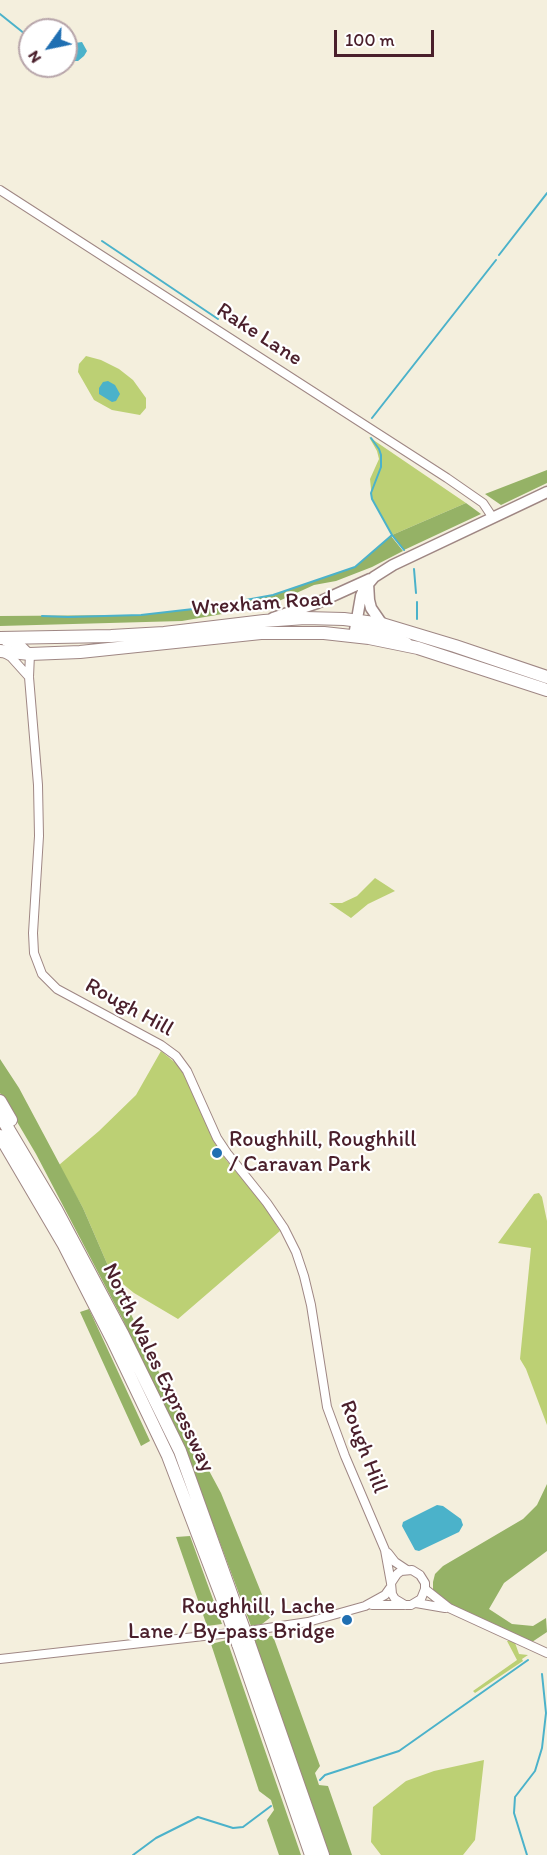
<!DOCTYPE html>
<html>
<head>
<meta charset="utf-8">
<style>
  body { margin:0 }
  #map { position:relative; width:547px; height:1855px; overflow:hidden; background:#f4efdd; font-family:Itim,sans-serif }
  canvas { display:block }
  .north { position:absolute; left:18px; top:18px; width:60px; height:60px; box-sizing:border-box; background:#fff; border:2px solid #b7a5aa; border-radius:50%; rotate:237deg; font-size:16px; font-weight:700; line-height:24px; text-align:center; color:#4a1f2b }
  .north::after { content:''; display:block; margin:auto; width:21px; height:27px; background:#1f6fb2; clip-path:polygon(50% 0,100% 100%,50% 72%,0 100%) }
  .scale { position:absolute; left:334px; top:30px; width:100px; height:27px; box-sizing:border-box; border:3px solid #4a1f2b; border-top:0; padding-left:8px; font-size:18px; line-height:21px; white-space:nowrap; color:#4a1f2b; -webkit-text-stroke:4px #fff; paint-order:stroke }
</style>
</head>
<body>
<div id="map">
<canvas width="547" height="1855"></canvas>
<div class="north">N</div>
<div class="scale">100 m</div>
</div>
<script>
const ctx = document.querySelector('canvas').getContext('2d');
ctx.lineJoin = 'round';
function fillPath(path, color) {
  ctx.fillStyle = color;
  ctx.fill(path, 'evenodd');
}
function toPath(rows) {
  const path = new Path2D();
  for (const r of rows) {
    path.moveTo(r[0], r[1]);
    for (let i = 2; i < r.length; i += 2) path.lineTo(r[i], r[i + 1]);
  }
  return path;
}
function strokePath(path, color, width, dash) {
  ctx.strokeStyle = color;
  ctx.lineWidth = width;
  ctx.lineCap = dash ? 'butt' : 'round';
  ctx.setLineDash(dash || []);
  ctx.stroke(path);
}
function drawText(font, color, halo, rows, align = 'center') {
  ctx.font = font + ' Itim,sans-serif';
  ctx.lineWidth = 4.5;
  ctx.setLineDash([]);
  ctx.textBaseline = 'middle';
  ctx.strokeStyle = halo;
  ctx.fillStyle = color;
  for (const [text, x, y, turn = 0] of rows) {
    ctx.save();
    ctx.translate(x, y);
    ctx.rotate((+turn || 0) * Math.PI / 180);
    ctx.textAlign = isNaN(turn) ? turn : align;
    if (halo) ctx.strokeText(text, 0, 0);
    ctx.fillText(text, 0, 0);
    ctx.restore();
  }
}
const green = toPath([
  [86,356,101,360,119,369,133,380,146,398,146,408,140,415,112,410,94,400,78,372,79,364],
  [369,437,466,503,392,535,372,499,370,479,379,459,377,451],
  [375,878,395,891,368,904,351,918,329,903,342,903,357,896],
  [161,1051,178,1065,188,1081,214,1142,227,1161,264,1205,280,1231,178,1319,134,1293,112,1275,83,1208,59,1165,99,1131,136,1095],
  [539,1193,542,1197,547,1221,547,1425,526,1369,520,1359,531,1248,498,1243,534,1194],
  [514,1640,519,1654,528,1655,522,1659,523,1661,475,1693,473,1691,517,1660,507,1641],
  [484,1760,475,1840,463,1855,381,1855,371,1842,373,1807,406,1781,434,1771]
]);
const forest = toPath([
  [547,470,547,483,501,505,485,494],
  [466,503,481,514,404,550,392,535],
  [391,536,403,551,372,567,336,581,314,585,268,606,182,621,0,626,0,616,141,615,202,608,273,595,355,567],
  [0,1059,19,1088,83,1208,112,1275,184,1424,221,1493,271,1617,262,1624,251,1626,201,1492,123,1320,36,1154,0,1093],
  [89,1309,150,1441,141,1446,80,1312],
  [547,1484,547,1551,504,1583,489,1609,512,1624,533,1626,546,1618,547,1632,532,1642,453,1606,433,1591,433,1582,435,1574,443,1566,523,1519,537,1505],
  [190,1536,222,1624,207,1626,176,1537],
  [273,1636,320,1766,315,1773,319,1785,328,1786,352,1855,329,1855,253,1637],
  [227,1640,240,1678,301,1855,279,1855,267,1820,274,1810,271,1800,259,1791,211,1644]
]);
const water = toPath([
  [82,42,87,51,84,56,78,61,68,61,66,59,67,48,75,43],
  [108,381,115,385,120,394,116,401,112,402,99,394,99,388,103,382],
  [437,1505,443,1506,461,1519,463,1525,459,1532,419,1551,415,1550,402,1526,403,1522]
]);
const stream = toPath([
  [0,14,30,38],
  [102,241,218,319],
  [499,255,547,193],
  [372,418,496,260],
  [371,438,379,449,381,455,381,467,371,493,372,499,392,535,404,550],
  [414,569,416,593],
  [417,602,417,619],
  [42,616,68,617,141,615,202,608,273,595,355,567,392,535],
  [320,1780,325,1775,399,1751,528,1660],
  [133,1855,156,1838,198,1817,233,1828,243,1827,271,1806],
  [527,1855,514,1813,515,1797,535,1771,542,1748,546,1713,542,1674]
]);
const minor = toPath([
  [0,190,447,478,483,503,493,518],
  [6,642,20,644,30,654,29,677,38,785,39,836,33,933,34,953,42,974,57,989,161,1045,176,1056,187,1071,217,1138,227,1153,267,1203,284,1228,296,1252,304,1276,311,1305,327,1407,345,1456,385,1550,391,1583],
  [4,653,11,657,29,677],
  [388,1553,395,1562,407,1570],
  [425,1589,449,1608,547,1653],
  [416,1603,445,1608],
  [372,1605,411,1605,421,1599,425,1589,425,1583,420,1575,412,1570,401,1571,397,1574,391,1583,392,1594,395,1599,405,1605],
  [0,1659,248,1631,308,1622,365,1606,385,1595,390,1588]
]);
const major = toPath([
  [368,583,369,600,371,608,382,624],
  [273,618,317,603,370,579],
  [356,628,389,634,407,643],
  [354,636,361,596,364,589,374,577,393,565,547,492]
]);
const highway = toPath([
  [0,638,111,636,164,633,264,621,305,618,344,619,382,624,455,646,547,677],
  [0,651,30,654,80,652,261,633,324,633,369,638,418,648,547,690],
  [0,1101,11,1120],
  [0,1115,56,1209,122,1333,180,1451,237,1610],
  [0,1136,64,1245,112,1339,168,1456,227,1611],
  [249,1643,323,1855],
  [238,1644,311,1855]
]);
const highwayBridge = toPath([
  [237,1610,249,1643],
  [227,1611,238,1644]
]);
const markers = [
  [217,1153,6,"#1f6fb2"],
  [347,1620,6,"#1f6fb2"]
];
const streetNames = [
  ["Rake Lane",259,335,33],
  ["Wrexham Road",262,604,-4],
  ["Rough Hill",129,1008,29],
  ["North Wales Expressway",158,1368,64],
  ["Rough Hill",363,1447,69]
];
const poiNames = [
  ["Roughhill, Roughhill",229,1140],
  ["/ Caravan Park",229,1165],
  ["Roughhill, Lache",335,1607,"right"],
  ["Lane / By-pass Bridge",335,1632,"right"]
];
fillPath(green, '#bcd074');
fillPath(forest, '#95b266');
fillPath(water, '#4bb2ca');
strokePath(stream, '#4bb2ca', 2);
strokePath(minor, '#9f8784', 10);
strokePath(major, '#9f8784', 13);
strokePath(highway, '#9f8784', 14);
strokePath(minor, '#fff', 8);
strokePath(major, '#fff', 10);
strokePath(highway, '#fff', 12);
strokePath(highwayBridge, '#9f8784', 14, []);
strokePath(highwayBridge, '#fff', 12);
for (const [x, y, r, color] of markers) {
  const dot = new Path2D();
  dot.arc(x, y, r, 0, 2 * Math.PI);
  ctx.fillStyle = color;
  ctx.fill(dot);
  strokePath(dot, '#fff', 2);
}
drawText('22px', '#4a1f2b', '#fff', streetNames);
drawText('22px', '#4a1f2b', '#fff', poiNames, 'left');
</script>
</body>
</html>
